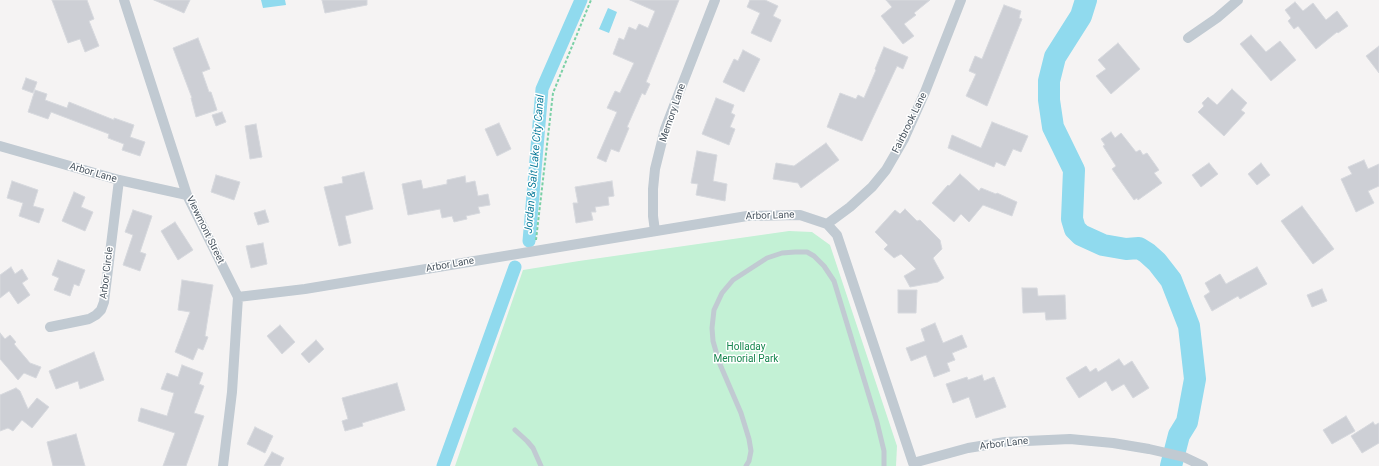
<!DOCTYPE html>
<html>
<head>
<meta charset="utf-8">
<style>
  body { margin:0 }
  canvas { display:block; background:#f5f3f3 }
</style>
</head>
<body>
<canvas width="1379" height="466"></canvas>
<script>
const ctx = document.querySelector('canvas').getContext('2d');
ctx.lineJoin = 'round';
function fillPath(path, color) {
  ctx.fillStyle = color;
  ctx.fill(path, 'evenodd');
}
function toPath(rows) {
  const path = new Path2D();
  for (const r of rows) {
    path.moveTo(r[0], r[1]);
    for (let i = 2; i < r.length; i += 2) path.lineTo(r[i], r[i + 1]);
  }
  return path;
}
function strokePath(path, color, width, dash) {
  ctx.strokeStyle = color;
  ctx.lineWidth = width;
  ctx.lineCap = dash ? 'butt' : 'round';
  ctx.setLineDash(dash || []);
  ctx.stroke(path);
}
function drawText(font, color, halo, rows, align = 'center') {
  ctx.font = font + ' Roboto,sans-serif';
  ctx.lineWidth = 3;
  ctx.setLineDash([]);
  ctx.textBaseline = 'middle';
  ctx.strokeStyle = halo;
  ctx.fillStyle = color;
  for (const [text, x, y, turn = 0] of rows) {
    ctx.save();
    ctx.translate(x, y);
    ctx.rotate((+turn || 0) * Math.PI / 180);
    ctx.textAlign = isNaN(turn) ? turn : align;
    if (halo) ctx.strokeText(text, 0, 0);
    ctx.fillText(text, 0, 0);
    ctx.restore();
  }
}
const green = toPath([
  [789,231,812,232,830,245,897,446,896,466,455,466,523,270,579,261]
]);
const water = toPath([
  [261,0,285,0,286,5,263,8],
  [608,8,617,12,609,33,599,29]
]);
const canal = toPath([
  [529,241,542,89,581,0],
  [443,466,515,267]
]);
const river = toPath([
  [1086,0,1081,16,1055,57,1049,81,1049,100,1053,127,1074,170,1072,219,1075,229,1081,235,1103,245,1126,249,1139,248,1147,253,1157,262,1171,280,1189,326,1195,379,1187,422,1179,435,1171,466]
]);
const building = toPath([
  [52,0,87,0,94,19,89,21,99,46,85,52,80,39,68,43,52,0],
  [154,0,190,0,184,13,154,0],
  [322,0,367,0,367,5,325,13,322,0],
  [630,0,679,0,646,82,650,84,645,95,642,93,627,127,629,128,619,152,611,149,606,162,597,158,617,112,607,108,615,91,620,93,634,63,613,54,619,38,624,40,629,27,636,30,639,24,648,28,655,11,630,0],
  [750,0,765,0,778,6,773,16,781,20,771,42,751,33,760,13,747,7,750,0],
  [886,0,930,0,914,13,916,15,904,24,914,36,903,44,881,16,892,7,886,0],
  [1295,2,1303,11,1313,3,1326,20,1337,11,1348,26,1338,33,1337,32,1316,49,1298,26,1294,29,1288,21,1291,18,1285,10,1295,2],
  [1004,5,1021,11,1019,18,1022,19,987,106,966,96,976,74,969,71,975,56,982,59,1004,5],
  [1251,35,1266,52,1280,41,1296,60,1271,81,1240,44,1251,35],
  [198,38,210,69,202,72,209,92,211,92,217,110,196,117,191,98,192,98,173,48,198,38],
  [1118,43,1140,69,1111,94,1096,76,1106,69,1098,60,1118,43],
  [1379,46,1379,73,1366,56,1379,46],
  [884,47,908,57,903,69,897,66,862,141,827,127,840,93,856,99,858,95,864,98,876,70,875,69,884,47],
  [743,50,760,59,744,92,723,82,734,59,738,61,743,50],
  [26,78,37,82,33,93,22,89,26,78],
  [1232,89,1247,103,1241,110,1245,113,1224,136,1198,112,1204,106,1202,103,1208,97,1217,105,1232,89],
  [35,90,47,94,45,100,67,108,69,102,114,120,114,118,134,125,130,137,145,142,140,156,122,150,124,144,108,138,109,134,51,112,48,119,28,112,35,90],
  [716,98,734,105,731,113,735,115,730,127,735,129,729,145,702,134,716,98],
  [222,112,226,122,216,126,212,115,222,112],
  [992,122,1028,136,1021,152,1013,149,1005,166,996,162,994,167,948,148,952,135,981,148,992,122],
  [499,123,511,149,497,156,485,129,499,123],
  [256,124,262,157,250,159,245,126,256,124],
  [1111,132,1115,138,1121,133,1136,152,1140,150,1143,155,1147,153,1159,170,1154,173,1162,183,1138,200,1137,198,1134,200,1112,169,1116,166,1103,146,1105,145,1101,139,1111,132],
  [826,143,839,160,801,188,798,183,773,179,776,163,794,166,826,143],
  [697,151,717,155,713,181,727,184,725,201,696,195,698,184,691,183,697,151],
  [1364,160,1368,169,1379,164,1379,186,1368,191,1374,203,1356,212,1341,179,1352,174,1348,167,1364,160],
  [1209,163,1218,174,1201,187,1192,175,1209,163],
  [1261,163,1270,175,1257,185,1248,174,1261,163],
  [364,172,373,209,345,216,351,243,339,246,324,187,343,183,342,177,364,172],
  [960,174,979,191,981,188,996,194,997,193,1017,202,1012,216,983,205,969,222,961,214,954,222,932,203,948,185,949,186,960,174],
  [216,175,240,182,234,200,211,192,216,175],
  [465,176,466,183,475,181,478,196,488,194,490,205,478,207,480,213,466,216,467,219,454,222,452,216,442,218,440,209,408,215,402,184,421,180,423,189,447,184,447,180,465,176],
  [12,181,38,190,33,206,44,209,39,223,19,216,23,203,7,198,12,181],
  [612,181,614,196,608,197,609,205,595,207,596,212,591,212,593,220,576,223,573,203,578,203,575,187,612,181],
  [74,192,85,197,81,207,93,212,85,231,62,221,74,192],
  [1302,206,1334,249,1313,264,1281,221,1302,206],
  [905,209,917,221,920,220,940,240,942,249,933,258,944,278,938,282,910,287,904,276,916,269,901,254,894,258,884,249,888,245,875,232,895,210,900,214,905,209],
  [133,210,152,216,140,252,146,254,140,271,123,265,133,235,125,232,133,210],
  [265,210,269,222,258,225,254,213,265,210],
  [175,222,193,250,178,260,161,231,175,222],
  [263,243,267,264,251,268,246,246,263,243],
  [58,260,85,270,79,286,74,284,70,296,54,290,59,278,52,275,58,260],
  [11,267,15,274,22,269,28,279,22,283,30,295,18,304,9,291,0,298,0,275,11,267],
  [1257,267,1267,284,1240,299,1238,296,1212,311,1204,296,1210,292,1205,283,1220,274,1226,284,1257,267],
  [182,280,213,285,205,336,208,337,203,350,198,348,193,360,175,352,190,312,178,310,182,280],
  [1022,288,1037,288,1038,296,1065,295,1066,319,1046,320,1045,312,1023,313,1022,288],
  [1322,289,1327,301,1312,307,1307,295,1322,289],
  [898,290,917,290,916,313,898,313,898,290],
  [935,323,943,343,962,335,967,347,952,353,955,360,947,363,950,371,934,377,926,355,911,361,906,348,925,341,921,329,935,323],
  [280,325,295,342,282,354,267,336,280,325],
  [0,333,5,339,10,335,16,342,14,344,30,363,41,367,36,378,24,373,18,380,0,359,0,333],
  [316,340,324,349,309,363,301,354,316,340],
  [94,352,104,380,80,389,78,381,56,389,49,371,94,352],
  [1119,359,1124,366,1132,361,1149,388,1133,398,1124,384,1112,391,1106,381,1079,398,1066,378,1086,366,1090,372,1096,368,1098,372,1119,359],
  [182,365,203,373,199,384,204,386,194,413,204,416,186,466,163,466,175,433,138,421,141,408,167,416,174,393,161,389,167,373,178,377,182,365],
  [982,375,984,381,994,377,1006,407,976,418,969,397,953,403,946,384,967,377,968,380,982,375],
  [397,383,405,410,362,423,363,426,345,431,342,421,348,419,342,398,397,383],
  [16,388,20,391,28,409,37,398,49,407,32,428,22,420,13,431,8,428,0,431,0,395,16,388],
  [1346,416,1355,431,1332,444,1323,430,1346,416],
  [1373,422,1375,425,1379,423,1379,443,1362,453,1351,436,1373,422],
  [255,427,273,436,265,453,247,444,255,427],
  [76,434,85,466,53,466,47,442,76,434],
  [272,452,284,458,280,466,264,466,272,452]
]);
const path = toPath([
  [536,240,553,93,591,0]
]);
const lane = toPath([
  [515,430,527,441,533,448,541,466],
  [746,466,749,461,751,451,749,439,741,413,719,362,713,341,712,328,714,310,722,293,733,280,767,258,782,253,795,252,807,252,814,256,824,266,834,281,877,422,884,451,884,466]
]);
const street = toPath([
  [124,0,187,195,238,297,232,392,223,466],
  [1188,38,1217,18,1238,0],
  [0,146,119,180,187,195],
  [827,224,850,207,872,187,886,170,904,139,925,92,961,0],
  [655,231,653,216,653,189,655,169,665,129,715,0],
  [238,297,305,289,747,216,800,215,827,224,837,235,913,463,968,448,1005,442,1070,439,1113,443,1149,449,1184,457,1203,466],
  [50,327,89,319,96,315,101,310,104,302,119,180]
]);
const streetNames = [
  ["Memory Lane",673,113,-71],
  ["Fairbrook Lane",910,123,-64],
  ["Arbor Lane",93,173,16],
  ["Arbor Lane",770,216,-2],
  ["Viewmont Street",205,230,64],
  ["Arbor Lane",450,265,-10],
  ["Arbor Circle",107,273,-83],
  ["Arbor Lane",1004,444,-7]
];
const parkNames = [
  ["Holladay",746,347],
  ["Memorial Park",746,359]
];
const waterNames = [
  ["Jordan & Salt Lake City Canal",535,164,-85]
];
fillPath(green, '#c3f1d5');
fillPath(water, '#90daee');
strokePath(canal, '#90daee', 13);
strokePath(river, '#90daee', 22);
fillPath(building, '#cdcfd5');
strokePath(building, '#d7d9de', 1);
strokePath(path, '#7ad0a6', 2, [3, 2]);
strokePath(lane, '#c1cad2', 5);
strokePath(street, '#c1cad2', 10);
drawText('10px', '#4a5661', '#fff', streetNames);
drawText('10px', '#17864f', '#fff', parkNames);
drawText('italic 11px', '#0c7c9b', '#fff', waterNames);
</script>
</body>
</html>
